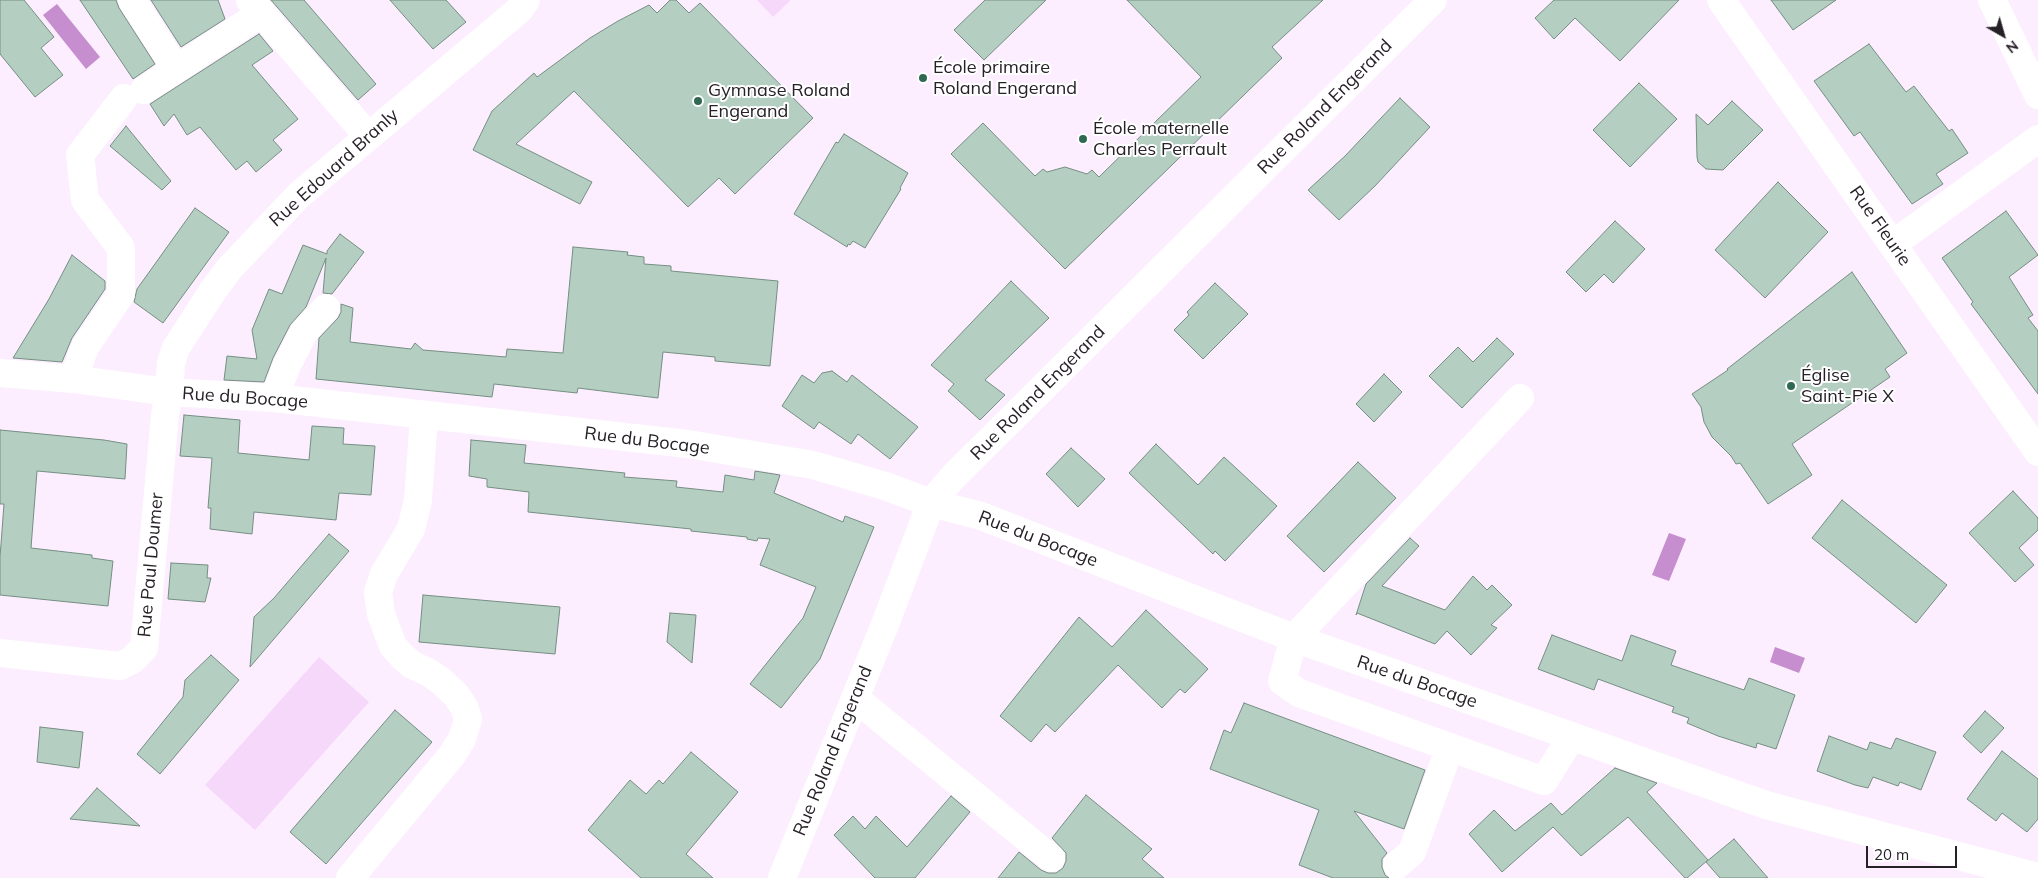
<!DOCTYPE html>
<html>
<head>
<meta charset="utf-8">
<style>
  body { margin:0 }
  #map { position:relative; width:2038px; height:878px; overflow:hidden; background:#fdeeff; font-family:Mulish,sans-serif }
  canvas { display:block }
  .north { position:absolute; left:1978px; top:10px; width:50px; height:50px; -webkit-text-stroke:4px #fff; paint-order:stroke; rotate:142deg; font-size:14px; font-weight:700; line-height:20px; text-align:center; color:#262027 }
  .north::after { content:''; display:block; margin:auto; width:18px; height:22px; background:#262027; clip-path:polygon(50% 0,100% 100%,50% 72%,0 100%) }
  .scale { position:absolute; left:1866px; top:846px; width:91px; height:22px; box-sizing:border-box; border:2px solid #262027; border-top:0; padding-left:6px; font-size:15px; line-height:18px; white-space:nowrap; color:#262027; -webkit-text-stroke:4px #fff; paint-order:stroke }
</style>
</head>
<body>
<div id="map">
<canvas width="2038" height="878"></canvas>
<div class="north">N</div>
<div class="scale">20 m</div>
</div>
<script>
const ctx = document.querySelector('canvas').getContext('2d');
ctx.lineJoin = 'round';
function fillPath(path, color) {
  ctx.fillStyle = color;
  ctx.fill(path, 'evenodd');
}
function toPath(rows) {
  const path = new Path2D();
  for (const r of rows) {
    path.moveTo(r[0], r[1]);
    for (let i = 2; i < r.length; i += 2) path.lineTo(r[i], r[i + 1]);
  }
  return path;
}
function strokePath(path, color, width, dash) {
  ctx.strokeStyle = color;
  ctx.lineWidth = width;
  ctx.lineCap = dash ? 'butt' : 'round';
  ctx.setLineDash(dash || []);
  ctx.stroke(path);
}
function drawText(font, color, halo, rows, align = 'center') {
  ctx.font = font + ' Mulish,sans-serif';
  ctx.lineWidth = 4;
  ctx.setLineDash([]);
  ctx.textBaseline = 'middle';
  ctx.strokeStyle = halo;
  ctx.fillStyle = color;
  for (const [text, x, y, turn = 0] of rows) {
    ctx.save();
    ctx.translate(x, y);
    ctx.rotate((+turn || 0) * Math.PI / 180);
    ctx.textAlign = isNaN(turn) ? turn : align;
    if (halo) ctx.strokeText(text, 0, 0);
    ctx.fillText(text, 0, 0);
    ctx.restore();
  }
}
const green = toPath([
  [757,0,791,0,773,17],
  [319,657,369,702,255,830,205,785]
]);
const water = toPath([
  [57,4,100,57,86,69,43,15],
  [1669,533,1686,539,1669,581,1652,575],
  [1775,647,1805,658,1799,673,1770,662]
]);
const building = toPath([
  [0,0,24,0,54,37,41,48,63,75,35,97,0,54,0,0],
  [80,0,116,0,119,8,155,64,133,79,80,0],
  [151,0,218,0,225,19,181,47,151,0],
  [271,0,304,0,376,84,358,100,271,0],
  [390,0,446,0,466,22,433,49,390,0],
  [670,0,676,0,689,13,700,3,813,118,735,194,719,178,688,207,574,91,516,144,592,182,580,204,473,150,492,111,534,73,537,77,590,38,618,21,649,5,657,13,670,0],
  [985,0,1046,0,984,60,954,30,985,0],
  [1127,0,1323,0,1272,47,1282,58,1065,269,951,154,983,123,1035,176,1043,169,1047,172,1065,167,1087,174,1092,170,1099,177,1201,77,1127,0],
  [1554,0,1679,0,1620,61,1575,18,1554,39,1535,18,1554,0],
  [1771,0,1836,0,1793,30,1771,0],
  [259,34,273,51,252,65,298,119,273,140,282,150,256,172,247,161,236,170,200,127,187,135,174,114,164,126,150,104,259,34],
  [1869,44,1906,92,1914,86,1949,131,1952,129,1968,153,1936,174,1943,184,1912,204,1860,132,1854,136,1814,81,1869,44],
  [1639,83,1677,119,1630,167,1593,130,1639,83],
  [1400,98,1430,127,1375,186,1339,220,1308,190,1345,156,1400,98],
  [1732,101,1763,130,1723,170,1706,169,1698,162,1697,157,1696,114,1708,125,1732,101],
  [126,126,171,181,162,190,110,146,126,126],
  [844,134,908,173,900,188,901,189,865,248,853,241,850,245,848,244,847,247,794,214,836,142,838,143,844,134],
  [1778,182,1828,232,1765,298,1715,250,1778,182],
  [195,208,229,232,163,323,134,302,137,289,195,208],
  [2006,211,2038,255,2009,277,2033,315,2028,318,2038,331,2038,394,1971,304,1973,302,1942,258,2006,211],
  [1615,221,1645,249,1613,283,1604,274,1586,292,1566,272,1615,221],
  [340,234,364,252,332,294,323,293,326,258,306,307,290,325,273,358,264,382,224,380,227,356,257,359,252,330,269,289,282,294,303,245,327,254,327,251,340,234],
  [573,247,628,252,627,255,644,257,644,264,671,266,671,271,778,281,770,366,715,361,715,357,663,352,658,398,578,388,577,393,494,384,492,397,316,379,319,338,338,318,341,312,341,304,353,308,350,342,411,349,415,343,423,350,506,357,507,349,563,353,573,247],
  [72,255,105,281,105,289,72,338,62,362,13,358,49,299,72,255],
  [1852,272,1907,353,1885,369,1890,377,1792,444,1812,475,1768,504,1740,463,1736,464,1731,456,1712,437,1704,422,1701,407,1692,394,1728,370,1727,369,1852,272],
  [1011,281,1049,318,985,380,1005,395,980,420,948,391,954,384,931,365,1011,281],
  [1215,283,1248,314,1203,359,1174,330,1189,315,1187,312,1215,283],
  [1497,338,1514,354,1462,408,1429,376,1458,347,1473,362,1497,338],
  [832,371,847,382,852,375,918,427,890,459,858,434,851,444,819,422,814,429,782,406,802,375,814,383,822,373,832,371],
  [1384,374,1402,392,1374,422,1356,404,1384,374],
  [184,415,240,420,238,453,309,460,312,426,344,428,343,444,375,446,371,495,339,493,336,520,254,512,252,534,210,529,211,508,208,508,212,458,180,456,184,415],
  [0,430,104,440,127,444,125,479,37,471,31,548,92,555,92,558,113,561,108,606,0,595,0,557,4,504,0,504,0,430],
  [471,440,526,445,524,463,625,473,624,477,677,481,676,487,723,492,725,475,754,480,755,471,780,475,774,493,843,522,845,516,874,527,820,659,781,708,750,684,803,618,816,587,760,565,770,539,758,538,757,541,747,539,747,537,691,531,691,529,528,512,529,492,487,487,487,479,469,476,471,440],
  [1156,444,1198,485,1224,457,1277,506,1225,561,1215,551,1213,554,1129,473,1156,444],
  [1071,448,1105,479,1078,507,1046,474,1071,448],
  [1358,462,1396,498,1324,572,1287,536,1358,462],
  [2013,491,2038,518,2038,530,2019,548,2034,565,2015,582,1969,533,2013,491],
  [1842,500,1947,585,1916,623,1812,538,1842,500],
  [329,534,349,551,250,667,254,617,274,598,329,534],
  [1410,538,1419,546,1382,586,1445,610,1473,576,1487,590,1492,585,1512,605,1491,625,1497,628,1471,655,1447,631,1435,644,1357,613,1356,615,1366,584,1410,538],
  [171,563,208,565,207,578,211,578,205,602,168,599,171,563],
  [423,595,560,607,555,654,419,642,423,595],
  [1146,610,1208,669,1185,693,1180,689,1162,708,1118,665,1055,732,1046,724,1031,742,1000,716,1079,617,1112,647,1146,610],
  [670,613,696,615,692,663,667,642,670,613],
  [1552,635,1622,661,1631,635,1676,651,1671,665,1744,690,1749,678,1795,695,1776,749,1757,743,1756,748,1718,736,1687,723,1689,718,1672,712,1674,707,1598,679,1594,690,1538,669,1552,635],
  [211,655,239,680,160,774,137,754,183,697,185,680,211,655],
  [1244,703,1425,770,1404,829,1354,811,1387,853,1382,859,1382,867,1385,875,1389,878,1333,878,1299,865,1319,810,1210,769,1224,730,1231,733,1244,703],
  [395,710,432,742,326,864,290,832,395,710],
  [1985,711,2004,728,1981,753,1963,736,1985,711],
  [40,727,83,732,79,768,37,762,40,727],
  [1829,736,1867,750,1870,742,1891,749,1896,738,1936,752,1921,790,1900,782,1898,786,1873,777,1868,788,1855,785,1817,771,1829,736],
  [2002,751,2038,779,2038,819,2027,832,2002,813,1996,821,1967,799,2002,751],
  [691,752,738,792,686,854,713,878,641,878,588,830,630,780,646,794,659,780,663,784,691,752],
  [1615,768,1657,783,1647,792,1708,860,1687,878,1685,878,1628,817,1581,856,1553,827,1502,872,1469,834,1494,810,1515,831,1551,803,1562,815,1615,768],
  [97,788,140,826,70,819,97,788],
  [1086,795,1152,849,1142,859,1164,878,998,878,1019,852,1041,870,1048,873,1056,873,1063,868,1066,861,1066,853,1052,838,1086,795],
  [951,796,970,812,915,878,875,878,834,835,853,816,865,829,876,816,907,847,951,796],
  [1734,839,1768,878,1720,878,1706,862,1734,839]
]);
const minor = toPath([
  [132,0,176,69],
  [250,0,368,136],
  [1721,0,2038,452],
  [1992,0,2038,95],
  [144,90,262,13],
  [1893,244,2038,139],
  [0,373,73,379,169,392,274,398,688,444,813,465,885,486,931,503,981,516,1294,638,1766,805,2038,877],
  [73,379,85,347,121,294,121,248,85,200,80,155,124,98],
  [274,398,287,365,304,332,326,308],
  [1520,398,1294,638,1282,681,1299,693,1544,781,1572,736],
  [0,653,120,666,132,660,144,648,165,415,169,392,171,363,176,348,212,292,229,269,299,195,519,10,526,0],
  [855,698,1051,858],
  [1397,865,1412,852,1450,747],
  [350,878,452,755,462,739,468,719,464,707,456,695,441,681,428,672,412,665,402,656,393,646,381,614,378,592,384,574,411,529,418,500,424,416],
  [782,878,884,627,931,503,953,477,1433,0]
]);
const markers = [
  [923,78,5,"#306951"],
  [698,101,5,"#306951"],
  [1083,139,5,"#306951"],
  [1791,386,5,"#306951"]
];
const poiNames = [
  ["École primaire",933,68],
  ["Roland Engerand",933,89],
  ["Gymnase Roland",708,91],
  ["Engerand",708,112],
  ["École maternelle",1093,129],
  ["Charles Perrault",1093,150],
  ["Église",1801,376],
  ["Saint-Pie X",1801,397]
];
const streetNames = [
  ["Rue Roland Engerand",1325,107,-45],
  ["Rue Edouard Branly",334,168,-42],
  ["Rue Fleurie",1880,226,55],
  ["Rue Roland Engerand",1038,393,-45],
  ["Rue du Bocage",245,398,4],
  ["Rue du Bocage",647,441,7],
  ["Rue du Bocage",1038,539,21],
  ["Rue Paul Doumer",151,565,-85],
  ["Rue du Bocage",1417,682,19],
  ["Rue Roland Engerand",833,751,-68]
];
fillPath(green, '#f6d8fb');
fillPath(water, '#c68ecf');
fillPath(building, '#b4cfc2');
strokePath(building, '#758e82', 1);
strokePath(minor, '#fff', 28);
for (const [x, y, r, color] of markers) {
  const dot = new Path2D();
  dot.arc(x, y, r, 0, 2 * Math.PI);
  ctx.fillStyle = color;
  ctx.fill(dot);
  strokePath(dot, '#fff', 2);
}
drawText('18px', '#262027', '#fff', poiNames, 'left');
drawText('18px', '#262027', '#fff', streetNames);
</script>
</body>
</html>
